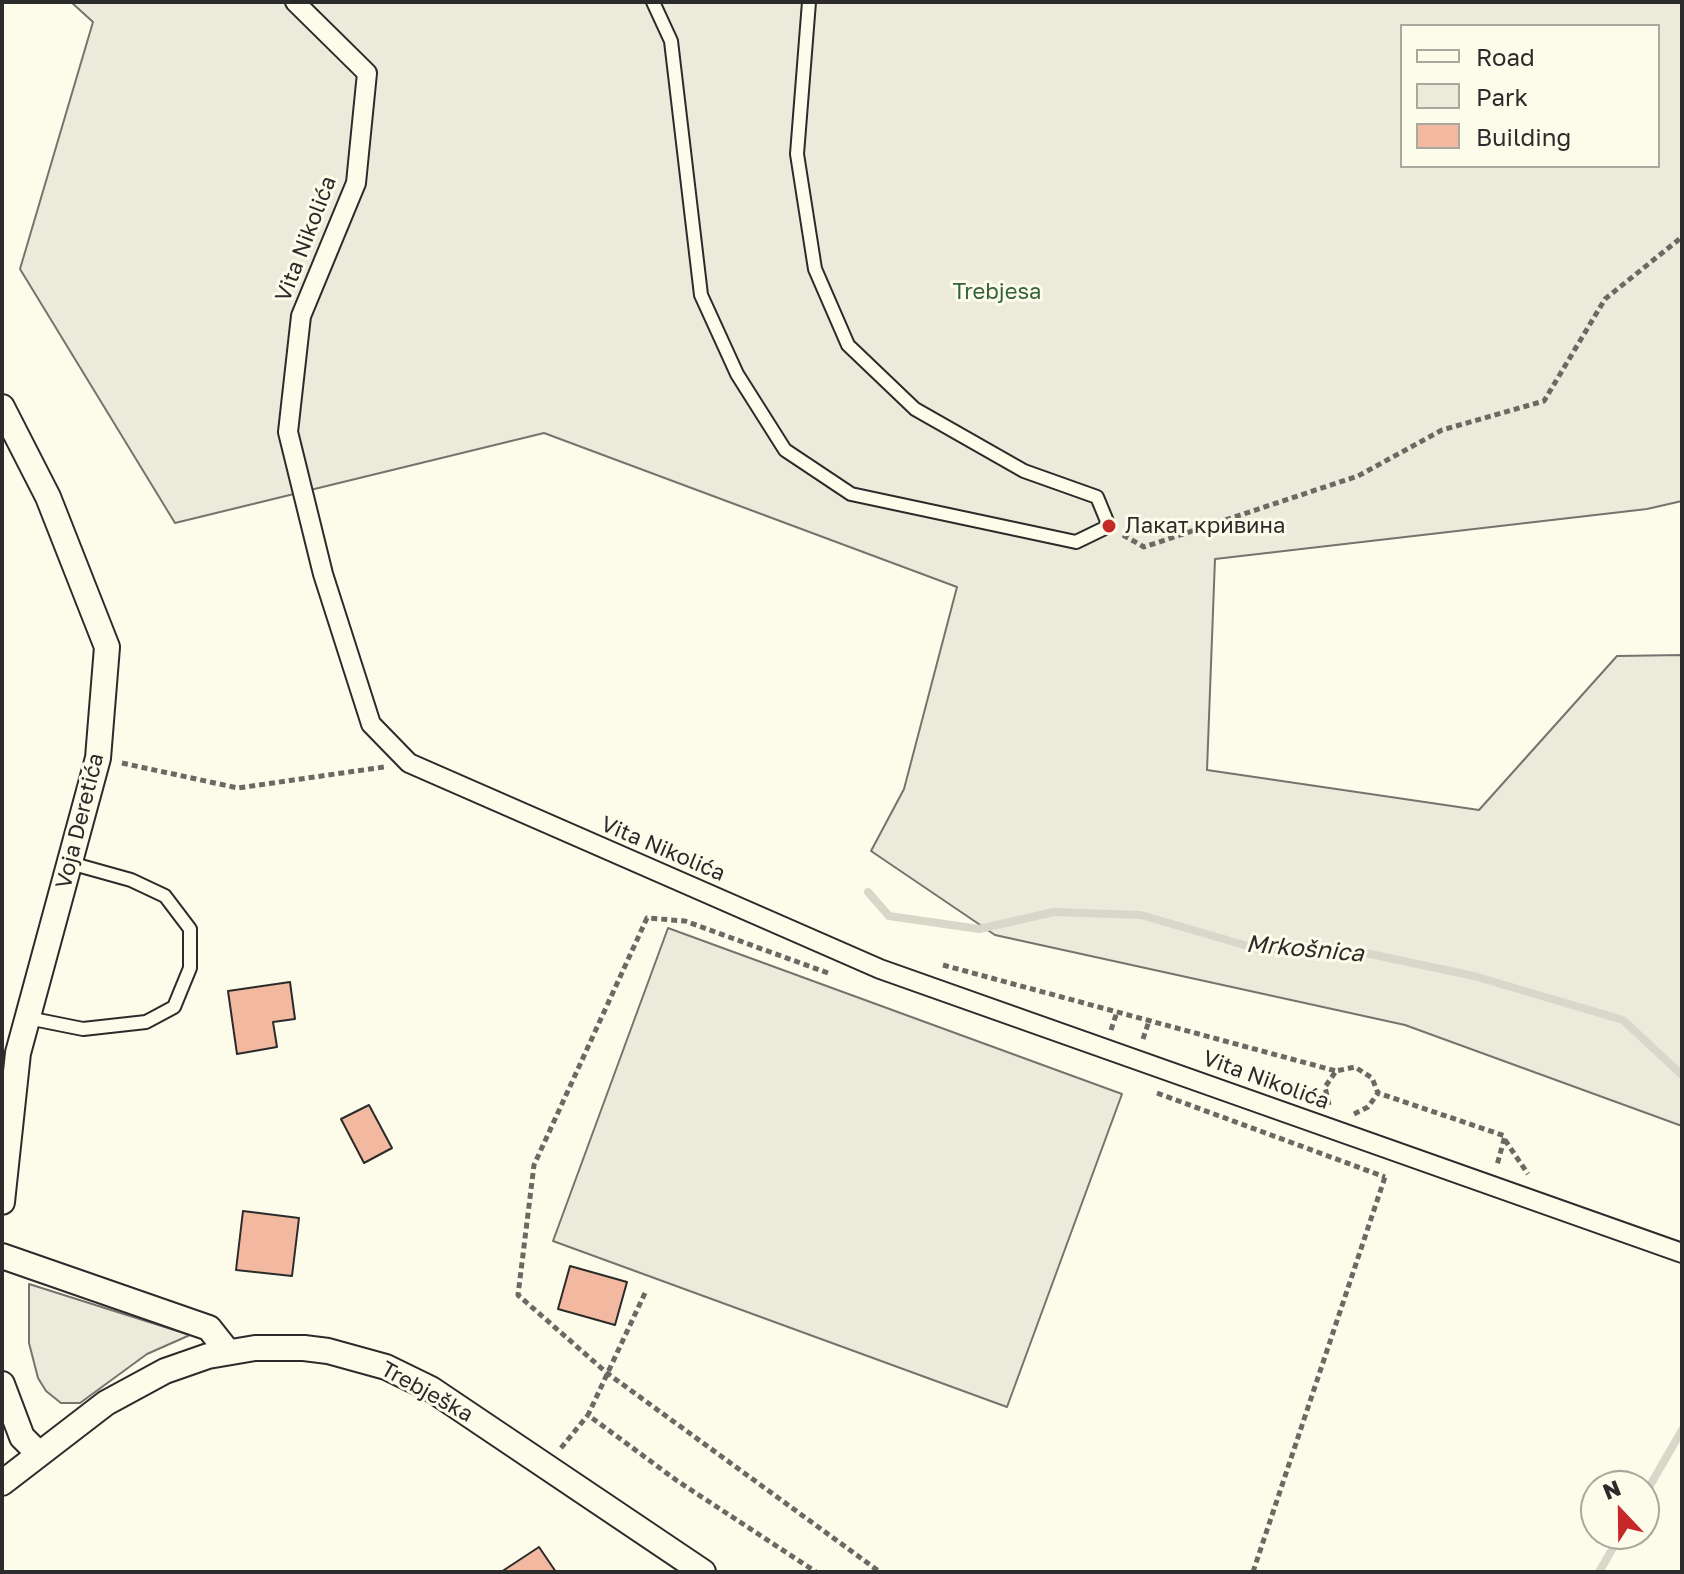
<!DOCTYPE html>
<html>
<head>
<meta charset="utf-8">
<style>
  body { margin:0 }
  #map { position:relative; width:1684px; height:1574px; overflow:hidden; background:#fdfbea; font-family:"Golos Text",sans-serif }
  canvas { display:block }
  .frame { position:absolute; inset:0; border:4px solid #2b2b2b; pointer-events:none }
  .legend { position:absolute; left:1400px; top:24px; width:260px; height:144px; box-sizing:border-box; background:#fdfbea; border:2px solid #a9a89e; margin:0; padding:10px 14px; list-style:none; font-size:24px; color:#2b2b2b }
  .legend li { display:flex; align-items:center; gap:16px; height:40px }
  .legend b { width:40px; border:2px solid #a9a89e }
  .north { position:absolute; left:1580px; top:1470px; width:80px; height:80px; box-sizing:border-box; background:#fdfbea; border:2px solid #a9a89e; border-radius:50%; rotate:338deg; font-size:22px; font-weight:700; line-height:32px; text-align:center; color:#2b2b2b }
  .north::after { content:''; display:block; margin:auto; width:28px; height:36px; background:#c62828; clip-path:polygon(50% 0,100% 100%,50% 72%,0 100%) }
</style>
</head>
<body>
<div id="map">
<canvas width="1684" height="1574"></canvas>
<div class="frame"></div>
<ul class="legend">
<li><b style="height:10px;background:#fdfbea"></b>Road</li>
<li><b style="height:22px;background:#ecebdb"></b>Park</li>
<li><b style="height:22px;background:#f2b8a0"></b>Building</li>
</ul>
<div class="north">N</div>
</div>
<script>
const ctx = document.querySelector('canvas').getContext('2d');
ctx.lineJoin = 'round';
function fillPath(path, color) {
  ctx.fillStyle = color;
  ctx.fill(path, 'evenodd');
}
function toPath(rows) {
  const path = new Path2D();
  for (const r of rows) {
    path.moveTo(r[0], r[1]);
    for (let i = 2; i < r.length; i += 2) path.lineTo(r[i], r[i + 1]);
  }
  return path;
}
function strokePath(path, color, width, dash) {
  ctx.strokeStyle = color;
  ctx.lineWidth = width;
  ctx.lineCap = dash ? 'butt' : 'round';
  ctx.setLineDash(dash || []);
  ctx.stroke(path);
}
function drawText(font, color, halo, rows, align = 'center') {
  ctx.font = font + ' "Golos Text",sans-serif';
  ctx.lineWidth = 6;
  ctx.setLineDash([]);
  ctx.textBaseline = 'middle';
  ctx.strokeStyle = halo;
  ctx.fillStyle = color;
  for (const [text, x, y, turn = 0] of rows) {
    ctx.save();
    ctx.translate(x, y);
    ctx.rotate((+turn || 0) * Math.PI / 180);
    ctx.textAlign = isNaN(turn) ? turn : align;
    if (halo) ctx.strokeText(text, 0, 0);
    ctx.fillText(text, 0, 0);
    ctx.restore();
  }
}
const green = toPath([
  [71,2,1682,2,1682,501,1647,509,1215,559,1207,770,1479,810,1617,656,1682,655,1682,1126,1405,1025,995,935,871,851,904,789,957,587,544,433,175,523,20,269,93,22,71,2],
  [1402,26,1658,26,1658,166,1402,166,1402,26],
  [668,928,1122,1094,1007,1407,553,1241,668,928],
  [29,1284,190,1335,147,1354,80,1403,61,1403,46,1391,38,1378,29,1343,29,1284]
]);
const stream = toPath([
  [868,892,889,916,979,929,1054,912,1141,915,1258,949,1356,951,1474,976,1623,1020,1682,1075],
  [1644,1496,1682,1430],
  [1599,1572,1621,1534]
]);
const building = toPath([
  [290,982,295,1019,273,1022,277,1047,237,1054,228,991,290,982],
  [369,1105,392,1148,364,1163,341,1119,369,1105],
  [243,1211,299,1218,292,1276,236,1270,243,1211],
  [570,1266,627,1282,615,1325,558,1309,570,1266],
  [539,1547,556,1572,501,1572,539,1547]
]);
const path = toPath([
  [1123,535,1144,547,1358,476,1442,430,1544,401,1605,299,1682,237],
  [122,763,238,788,384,767],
  [943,965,1336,1071],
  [828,973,685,921,647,918,534,1165,518,1295,607,1373,880,1572],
  [1111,1030,1117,1012],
  [1143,1039,1149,1021],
  [1157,1093,1385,1177],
  [1329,1105,1325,1087,1336,1071,1355,1067,1372,1078,1378,1093,1505,1136,1497,1165],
  [1354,1114,1368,1107,1378,1093],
  [1505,1140,1528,1174],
  [645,1293,588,1415,676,1480,816,1572],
  [561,1448,588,1415],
  [1253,1572,1386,1174]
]);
const service = toPath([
  [653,2,671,41,701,295,737,374,785,450,851,494,1076,542,1109,526,1097,497,1024,471,915,409,848,345,815,269,797,154,809,2],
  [28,1018,83,1029,146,1022,174,1007,190,968,190,929,165,896,131,880,70,863]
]);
const pedestrian = toPath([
  [295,2,367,73,356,183,301,316,288,432,323,574,371,724,409,763,880,969,1682,1253]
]);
const minor = toPath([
  [2,407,48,497,107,647,98,758,18,1053,2,1202],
  [2,1256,209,1328,228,1352],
  [2,1384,22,1437,39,1454],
  [2,1483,106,1403,165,1371,208,1356,255,1348,304,1348,328,1351,386,1367,431,1389,703,1572]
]);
const markers = [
  [1109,526,8,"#c62828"]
];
const streetNames = [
  ["Vita Nikolića",306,239,-69],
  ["Voja Deretića",80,821,-76],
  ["Vita Nikolića",663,849,23],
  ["Vita Nikolića",1266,1080,20],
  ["Trebješka",427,1392,29]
];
const parkNames = [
  ["Trebjesa",997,292]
];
const poiNames = [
  ["Лакат кривина",1125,526]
];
const waterNames = [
  ["Mrkošnica",1305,949,5]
];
fillPath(green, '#ecebdb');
strokePath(green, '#74746e', 2);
strokePath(stream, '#d8d7c9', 8);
fillPath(building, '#f2b8a0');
strokePath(building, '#2b2b2b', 2);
strokePath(service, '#2b2b2b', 16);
strokePath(pedestrian, '#2b2b2b', 22);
strokePath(minor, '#2b2b2b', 28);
strokePath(path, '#6a6964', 5, [6, 4]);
strokePath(service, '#fdfbea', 12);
strokePath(pedestrian, '#fdfbea', 18);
strokePath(minor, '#fdfbea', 24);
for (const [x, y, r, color] of markers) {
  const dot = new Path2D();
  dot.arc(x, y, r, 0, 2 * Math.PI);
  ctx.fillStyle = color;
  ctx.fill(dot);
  strokePath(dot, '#fdfbea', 3);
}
drawText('22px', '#2b2b2b', '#fdfbea', streetNames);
drawText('22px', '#34623c', '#fdfbea', parkNames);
drawText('22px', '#2b2b2b', '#fdfbea', poiNames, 'left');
drawText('italic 24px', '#2b2b2b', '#fdfbea', waterNames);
</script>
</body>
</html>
